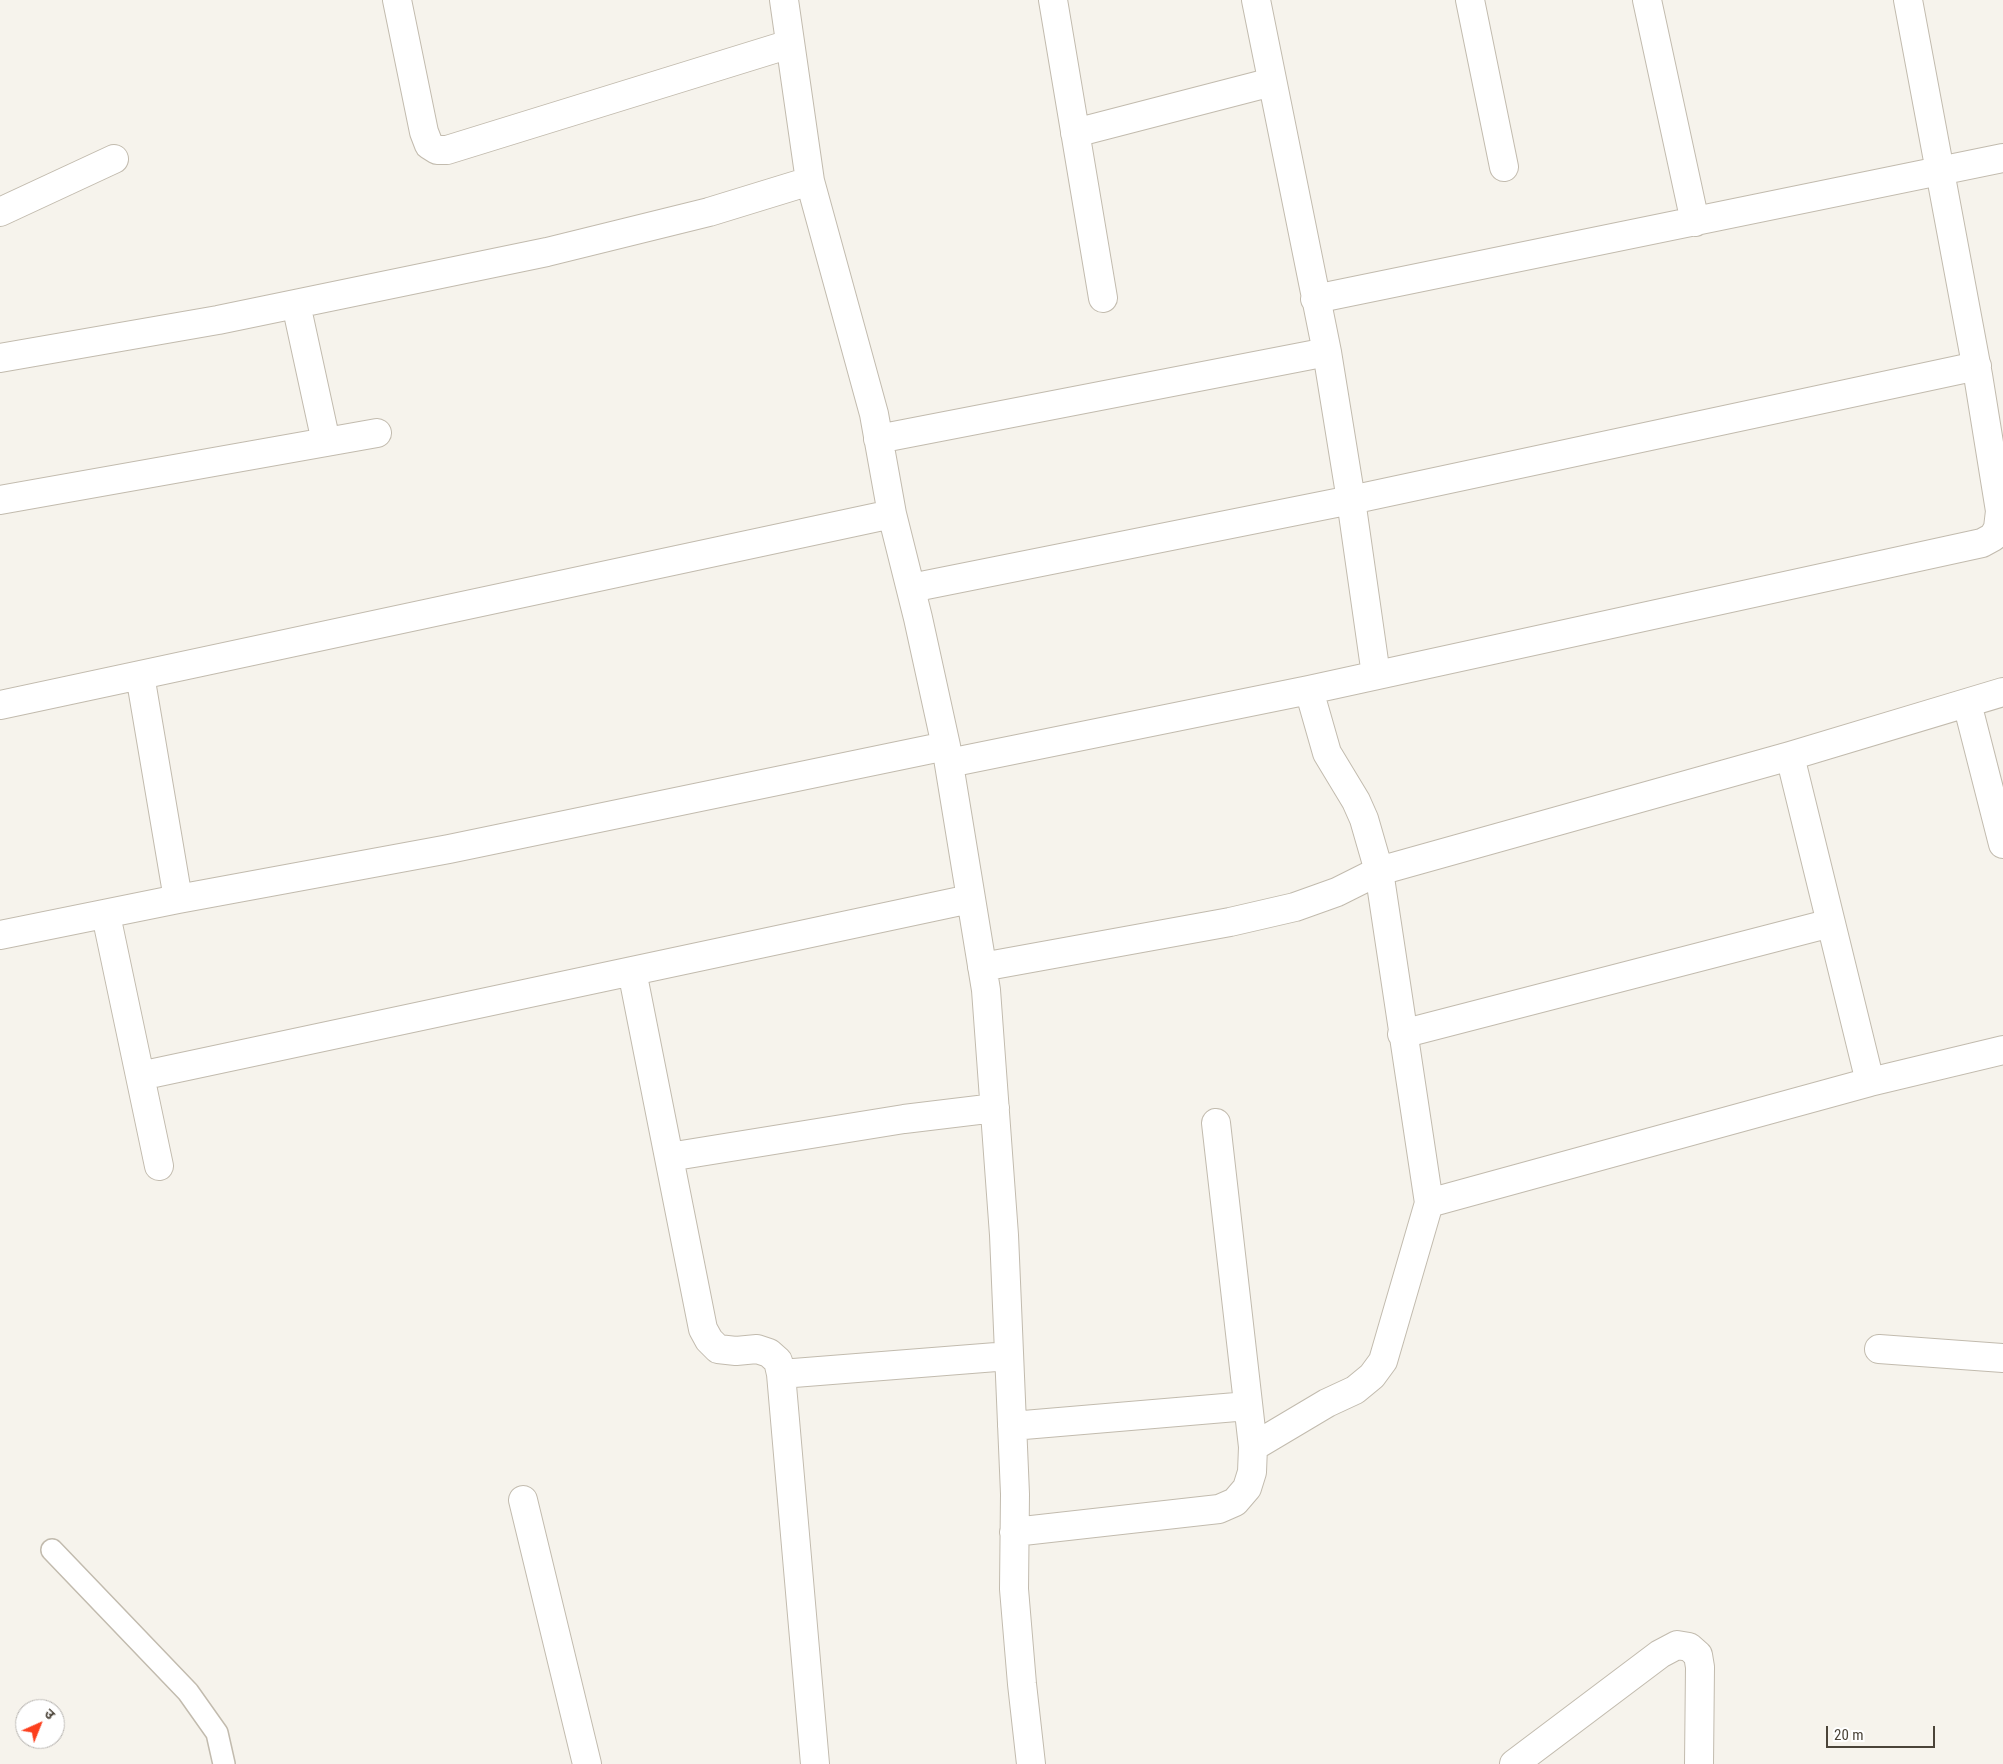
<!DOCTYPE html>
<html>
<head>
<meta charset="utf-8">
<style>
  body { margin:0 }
  #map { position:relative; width:2003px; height:1764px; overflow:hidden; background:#f6f3ec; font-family:"Roboto Condensed","Noto Sans Devanagari",sans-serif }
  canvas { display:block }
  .north { position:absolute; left:15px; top:1699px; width:50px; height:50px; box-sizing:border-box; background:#fff; border:1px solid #b7b4b0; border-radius:50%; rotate:44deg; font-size:14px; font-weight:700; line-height:20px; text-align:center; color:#4b4439 }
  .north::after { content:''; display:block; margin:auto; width:18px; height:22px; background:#fc3f1d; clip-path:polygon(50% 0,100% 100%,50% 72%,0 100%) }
  .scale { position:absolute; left:1826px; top:1726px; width:109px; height:22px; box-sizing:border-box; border:2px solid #4b4439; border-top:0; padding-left:6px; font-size:15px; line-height:18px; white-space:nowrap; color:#4b4439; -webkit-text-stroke:4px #fff; paint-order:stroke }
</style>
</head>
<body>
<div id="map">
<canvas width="2003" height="1764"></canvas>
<div class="north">उ</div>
<div class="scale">20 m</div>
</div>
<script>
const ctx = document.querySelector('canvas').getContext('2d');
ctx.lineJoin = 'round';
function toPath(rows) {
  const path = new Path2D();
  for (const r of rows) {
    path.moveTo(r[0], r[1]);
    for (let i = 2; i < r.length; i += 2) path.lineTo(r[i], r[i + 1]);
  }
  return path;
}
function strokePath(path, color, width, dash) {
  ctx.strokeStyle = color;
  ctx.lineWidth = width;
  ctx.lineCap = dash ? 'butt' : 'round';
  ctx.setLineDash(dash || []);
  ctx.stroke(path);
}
const service = toPath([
  [52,1550,188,1692,217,1733,224,1764]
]);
const minor = toPath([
  [397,0,424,132,429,145,437,150,447,150,790,44],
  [784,0,810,181,874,414,892,514,918,618,946,746,986,990,1004,1235,1015,1494,1014,1589,1022,1684,1031,1764],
  [1053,0,1103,298],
  [1256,0,1327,352,1351,500,1376,675],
  [1470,0,1504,167],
  [1647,0,1695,222],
  [1075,133,1272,82],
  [0,212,114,159],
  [1315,299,2003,158],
  [296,304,326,442],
  [0,358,218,320,547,252,709,212,810,181],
  [878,439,1327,352],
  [0,500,377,433],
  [911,588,1351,500,1977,366],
  [140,675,178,899],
  [1967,703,2003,844],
  [0,705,892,514],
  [1790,756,1870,1082],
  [949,763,1309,690,1982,543,1993,537,1998,528,2000,511,1978,375,1908,0],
  [106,915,159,1166],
  [0,935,178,899,449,849,946,746],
  [982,967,1230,922,1295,907,1337,892,1379,871,1790,756,2003,692],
  [632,971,703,1329,709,1340,718,1349,736,1351,757,1349,769,1353,778,1361,781,1374,815,1764],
  [1402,1034,1831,923],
  [140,1076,970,899],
  [1216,1123,1253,1447],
  [669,1157,904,1119,995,1108],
  [1429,1203,1870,1082,2003,1050],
  [1879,1349,2003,1358],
  [781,1374,1009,1356],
  [1012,1426,1248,1406],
  [523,1500,587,1764],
  [1014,1532,1219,1509,1235,1502,1247,1488,1252,1472,1253,1447,1327,1403,1355,1390,1372,1376,1383,1361,1429,1203,1379,871,1364,819,1356,801,1327,753,1309,690],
  [1514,1764,1660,1654,1677,1645,1689,1647,1698,1655,1700,1667,1699,1764]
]);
strokePath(service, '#c2bbae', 24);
strokePath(minor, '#c2bbae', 30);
strokePath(service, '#fff', 21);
strokePath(minor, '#fff', 28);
</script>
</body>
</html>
